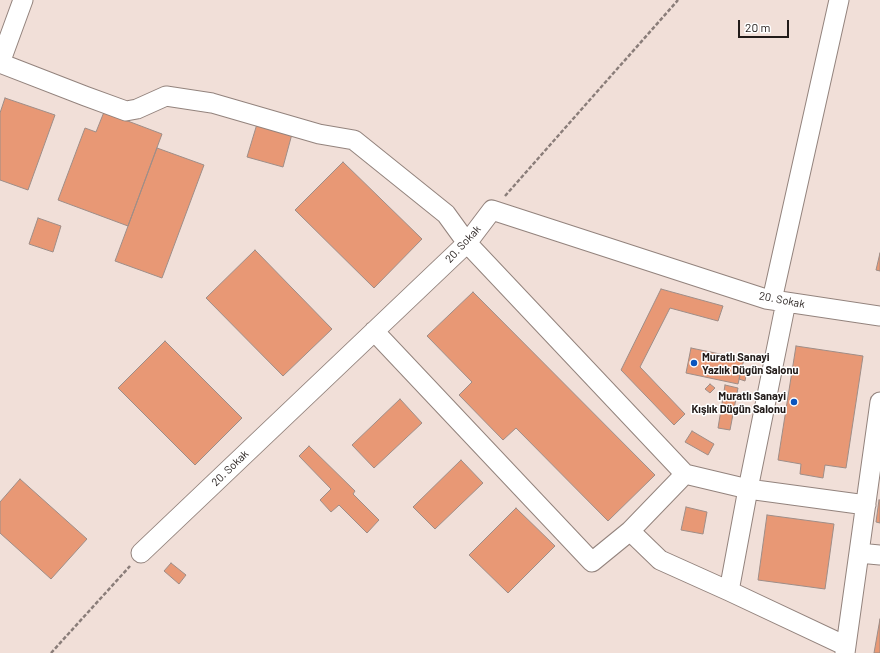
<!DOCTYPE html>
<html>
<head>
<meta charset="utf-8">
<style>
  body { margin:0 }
  #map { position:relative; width:880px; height:653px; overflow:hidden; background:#f1dfd8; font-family:Barlow,sans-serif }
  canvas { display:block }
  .scale { position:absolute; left:738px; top:20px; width:51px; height:18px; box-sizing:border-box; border:2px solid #221b19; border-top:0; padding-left:5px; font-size:12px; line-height:14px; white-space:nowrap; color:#221b19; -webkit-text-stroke:3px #fff; paint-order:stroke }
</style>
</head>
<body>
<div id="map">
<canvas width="880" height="653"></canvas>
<div class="scale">20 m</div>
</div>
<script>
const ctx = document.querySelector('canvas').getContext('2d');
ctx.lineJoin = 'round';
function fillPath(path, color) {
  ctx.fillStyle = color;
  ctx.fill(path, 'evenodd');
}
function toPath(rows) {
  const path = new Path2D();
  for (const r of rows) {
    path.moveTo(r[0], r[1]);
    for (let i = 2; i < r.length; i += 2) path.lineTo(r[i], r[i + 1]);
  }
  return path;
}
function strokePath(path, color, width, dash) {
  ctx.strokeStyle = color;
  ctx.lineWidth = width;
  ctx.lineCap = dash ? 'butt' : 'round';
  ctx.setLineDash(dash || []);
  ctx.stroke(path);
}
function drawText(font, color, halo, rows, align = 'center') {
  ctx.font = font + ' Barlow,sans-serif';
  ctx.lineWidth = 3;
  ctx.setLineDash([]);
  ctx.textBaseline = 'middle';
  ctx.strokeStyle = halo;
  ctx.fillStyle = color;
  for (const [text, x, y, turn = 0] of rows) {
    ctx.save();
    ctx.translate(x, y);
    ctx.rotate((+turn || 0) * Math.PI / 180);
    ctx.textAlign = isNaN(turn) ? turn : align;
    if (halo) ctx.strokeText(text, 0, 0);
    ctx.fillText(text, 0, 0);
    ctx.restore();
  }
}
const building = toPath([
  [5,98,55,115,28,190,0,180,0,113,5,98],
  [104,112,162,134,128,226,58,200,85,128,96,132,104,112],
  [257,124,292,134,283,167,247,157,257,124],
  [157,148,204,165,162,278,115,261,157,148],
  [343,162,422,239,374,288,295,210,343,162],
  [38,218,61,226,53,252,29,244,38,218],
  [255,250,332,329,283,376,206,298,255,250],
  [880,253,880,271,876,270,880,253],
  [661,289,723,306,718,321,670,308,640,367,685,414,674,425,621,370,661,289],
  [473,292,655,475,608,521,516,428,503,440,459,395,472,382,427,336,473,292],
  [165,341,242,418,195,465,118,388,165,341],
  [796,346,863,356,846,468,825,465,823,478,800,474,801,464,778,460,796,346],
  [691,348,744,359,738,384,686,373,691,348],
  [741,370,747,371,745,381,739,379,741,370],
  [710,384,715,388,710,393,705,389,710,384],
  [725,385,738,388,730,430,718,428,725,385],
  [400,399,422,423,374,468,352,445,400,399],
  [692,431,714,444,708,455,685,442,692,431],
  [309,446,355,491,353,494,379,520,367,533,339,505,331,512,320,500,331,489,299,456,309,446],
  [461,460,483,483,435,529,413,507,461,460],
  [20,479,87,539,51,579,0,533,0,502,20,479],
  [879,500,880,500,880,523,876,522,879,500],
  [686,507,707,512,703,534,681,530,686,507],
  [516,508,555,546,508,593,469,555,516,508],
  [767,515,834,524,825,589,758,580,767,515],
  [171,563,186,575,179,584,164,571,171,563],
  [880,619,880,653,874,653,880,619]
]);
const path = toPath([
  [505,196,678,0],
  [51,653,130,566]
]);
const minor = toPath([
  [0,63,85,96,126,111,137,109,166,96,212,103,319,134,354,140,446,214,467,243,685,474,748,489,866,505],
  [0,63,23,0],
  [772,300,839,0],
  [374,331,592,562,630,531,685,474],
  [630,531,660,560,729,591,846,646],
  [141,553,467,243,492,210,766,299,880,316],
  [859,553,880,555],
  [729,591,748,489,786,302],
  [845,653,880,402]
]);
const markers = [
  [694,363,4,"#0a55bf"],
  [794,402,4,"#0a55bf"]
];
const streetNames = [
  ["20. Sokak",463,244,-47],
  ["20. Sokak",782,300,11],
  ["20. Sokak",230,468,-44]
];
const poiNames = [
  ["Muratlı Sanayi",702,357],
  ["Yazlık Dügün Salonu",702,370],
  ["Muratlı Sanayi",786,396,"right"],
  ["Kışlık Dügün Salonu",786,409,"right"]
];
fillPath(building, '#e89875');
strokePath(building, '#9e8d87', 1);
strokePath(minor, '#93837d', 21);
strokePath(path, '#8a7d79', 2.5, [4, 2]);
strokePath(minor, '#fff', 19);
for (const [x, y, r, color] of markers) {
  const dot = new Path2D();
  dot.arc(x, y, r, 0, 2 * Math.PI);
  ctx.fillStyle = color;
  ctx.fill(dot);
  strokePath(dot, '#fff', 1.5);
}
drawText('11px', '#221b19', '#fff', streetNames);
drawText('bold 11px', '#221b19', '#fff', poiNames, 'left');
</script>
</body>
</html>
